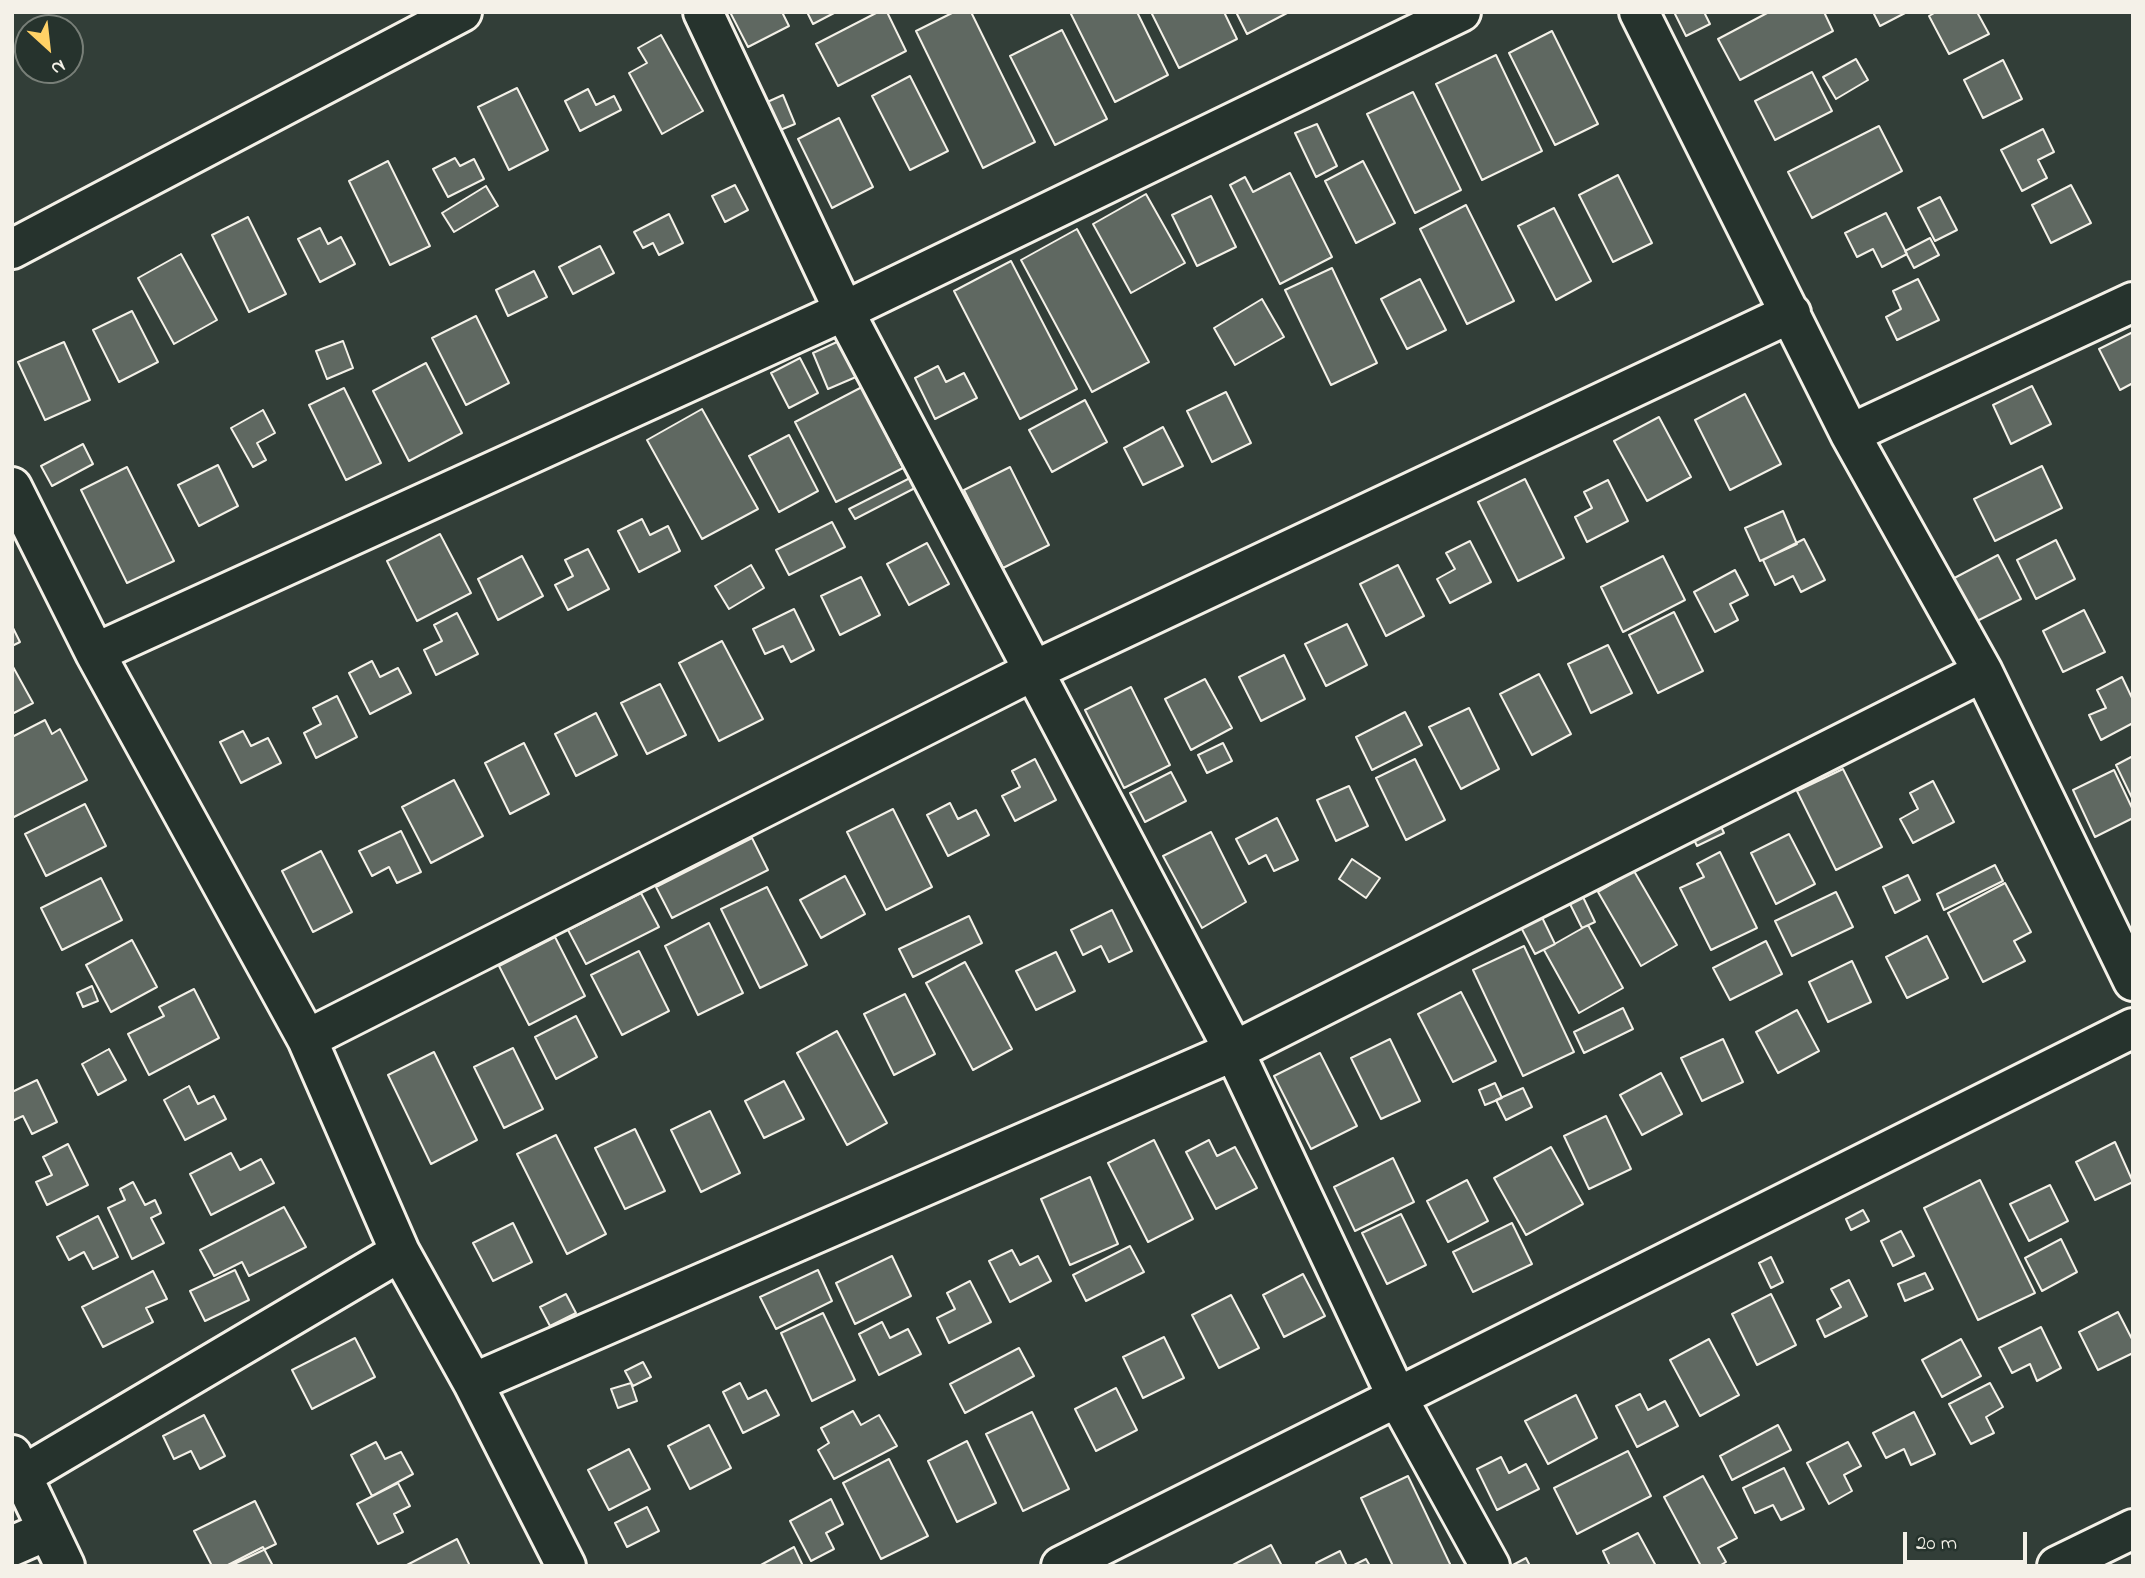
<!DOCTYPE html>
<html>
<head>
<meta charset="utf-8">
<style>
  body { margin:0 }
  #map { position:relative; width:2145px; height:1578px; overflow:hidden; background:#323e38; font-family:"Indie Flower",sans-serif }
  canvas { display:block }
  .frame { position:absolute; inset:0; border:14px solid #f4f1e8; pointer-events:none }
  .north { position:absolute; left:14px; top:14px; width:70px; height:70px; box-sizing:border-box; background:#26332d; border:2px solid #787f78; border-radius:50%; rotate:153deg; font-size:19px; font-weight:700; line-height:28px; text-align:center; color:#f4f1e8 }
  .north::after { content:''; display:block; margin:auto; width:24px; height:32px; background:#ffd166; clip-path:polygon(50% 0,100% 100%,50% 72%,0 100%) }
  .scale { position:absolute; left:1903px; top:1532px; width:124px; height:32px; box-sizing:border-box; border:4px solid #f4f1e8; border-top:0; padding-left:9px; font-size:21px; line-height:24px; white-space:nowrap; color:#f4f1e8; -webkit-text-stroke:5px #26332d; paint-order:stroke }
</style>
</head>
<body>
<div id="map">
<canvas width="2145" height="1578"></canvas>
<div class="frame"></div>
<div class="north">N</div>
<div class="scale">20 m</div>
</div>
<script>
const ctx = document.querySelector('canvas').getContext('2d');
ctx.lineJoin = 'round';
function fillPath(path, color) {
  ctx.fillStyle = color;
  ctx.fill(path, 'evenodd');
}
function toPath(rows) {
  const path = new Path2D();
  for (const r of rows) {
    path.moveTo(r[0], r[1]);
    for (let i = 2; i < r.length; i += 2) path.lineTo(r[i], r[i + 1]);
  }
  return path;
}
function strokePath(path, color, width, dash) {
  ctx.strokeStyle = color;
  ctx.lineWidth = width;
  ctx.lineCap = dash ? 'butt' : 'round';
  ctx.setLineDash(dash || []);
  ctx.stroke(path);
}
const building = toPath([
  [730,12,782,12,789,26,748,47,730,12],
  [807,12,836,12,813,24,807,12],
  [878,12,887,12,906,51,838,86,816,44,878,12],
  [954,12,971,12,1035,142,983,168,916,31,954,12],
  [1070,12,1137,12,1168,75,1115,102,1070,12],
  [1151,12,1224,12,1237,39,1179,68,1151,12],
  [1236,12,1289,12,1247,34,1236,12],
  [1674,12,1704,12,1710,24,1686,36,1674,12],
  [1769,12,1824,12,1833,31,1740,80,1718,39,1769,12],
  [1873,12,1907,12,1880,26,1873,12],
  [1936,12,1977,12,1989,34,1949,54,1929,16,1936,12],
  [1062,30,1107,119,1055,145,1010,56,1062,30],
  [1552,31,1598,124,1555,145,1509,53,1552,31],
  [661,35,703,111,662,134,629,73,647,63,638,48,661,35],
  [1496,55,1542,151,1482,180,1436,84,1496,55],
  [1856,59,1868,80,1836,99,1823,77,1856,59],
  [2003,60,2022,99,1983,118,1964,80,2003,60],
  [1812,72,1832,111,1775,140,1755,101,1812,72],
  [910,76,948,151,910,170,872,96,910,76],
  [517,88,548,150,509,170,478,107,517,88],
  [588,89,596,105,614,96,621,110,580,131,565,101,588,89],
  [1413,92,1461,190,1415,213,1367,114,1413,92],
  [783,95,795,124,768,135,756,107,783,95],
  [839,118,873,187,832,208,798,139,839,118],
  [1317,124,1337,166,1316,177,1295,133,1317,124],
  [1879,126,1902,171,1812,218,1788,172,1879,126],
  [2043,129,2054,152,2038,160,2047,178,2022,191,2001,150,2043,129],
  [455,158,460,166,474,159,484,179,448,197,433,169,455,158],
  [388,161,430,246,390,265,349,181,388,161],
  [1363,161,1395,223,1356,243,1325,181,1363,161],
  [1290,173,1332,257,1280,284,1230,185,1245,177,1253,192,1290,173],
  [1618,175,1652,243,1613,262,1579,195,1618,175],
  [735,185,748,210,725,222,712,196,735,185],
  [2071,185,2091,223,2051,243,2032,205,2071,185],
  [486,186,498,206,454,232,442,213,486,186],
  [1146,194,1185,263,1131,293,1093,224,1146,194],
  [1211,196,1236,247,1197,266,1172,215,1211,196],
  [1940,197,1957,230,1935,241,1918,208,1940,197],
  [1466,205,1514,301,1467,324,1420,229,1466,205],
  [1554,208,1591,281,1556,300,1518,226,1554,208],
  [1886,213,1907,254,1882,267,1873,249,1857,257,1845,233,1886,213],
  [669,214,683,243,659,255,653,243,643,248,634,232,669,214],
  [248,217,286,294,249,312,212,235,248,217],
  [320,228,328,244,341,237,355,264,320,282,298,239,320,228],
  [1077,229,1149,362,1092,392,1021,260,1077,229],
  [1930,238,1939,255,1914,268,1905,251,1930,238],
  [600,246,614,273,573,294,559,267,600,246],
  [181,254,217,320,174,344,138,278,181,254],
  [1011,261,1077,389,1020,419,954,291,1011,261],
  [1332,268,1377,363,1331,385,1285,290,1332,268],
  [534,271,547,297,508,316,496,290,534,271],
  [1420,279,1446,330,1407,349,1381,299,1420,279],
  [1918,279,1939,320,1897,340,1886,317,1901,309,1893,291,1918,279],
  [1262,299,1284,337,1235,365,1214,328,1262,299],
  [132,311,158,362,119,382,93,330,132,311],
  [476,316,509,383,466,405,432,338,476,316],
  [2133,332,2133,383,2120,390,2099,349,2133,332],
  [343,341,353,368,327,379,316,351,343,341],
  [839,341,856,377,828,389,813,353,839,341],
  [64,342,90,400,45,420,18,362,64,342],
  [800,358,818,393,789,408,771,373,800,358],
  [426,363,462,433,409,461,373,391,426,363],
  [938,366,946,382,964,373,977,398,935,419,915,378,938,366],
  [2032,386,2051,424,2011,444,1993,405,2032,386],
  [862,387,903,468,836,502,795,422,862,387],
  [344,388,381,463,346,480,309,405,344,388],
  [1226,392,1251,443,1212,462,1187,411,1226,392],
  [1745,394,1781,464,1730,490,1695,420,1745,394],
  [1085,400,1107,442,1052,472,1029,430,1085,400],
  [702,409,758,509,702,539,647,440,702,409],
  [263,410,275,433,257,443,266,460,253,467,231,428,263,410],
  [1659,417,1691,477,1647,501,1614,441,1659,417],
  [1163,427,1183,466,1143,485,1124,448,1163,427],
  [789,435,818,491,779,512,749,456,789,435],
  [83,444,93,464,52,486,41,466,83,444],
  [218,465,238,506,199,526,178,485,218,465],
  [2042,466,2062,508,1995,541,1974,499,2042,466],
  [127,467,174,561,127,583,81,490,127,467],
  [1010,467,1049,545,1003,568,964,490,1010,467],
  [910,478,915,488,855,519,849,509,910,478],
  [1525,479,1564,558,1518,581,1478,502,1525,479],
  [1608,480,1628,521,1587,542,1575,517,1592,508,1584,492,1608,480],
  [1783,511,1797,544,1760,561,1745,528,1783,511],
  [642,519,650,535,668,526,680,551,639,572,618,531,642,519],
  [832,522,845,547,789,575,776,550,832,522],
  [440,534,471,593,417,621,387,561,440,534],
  [1804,539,1825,580,1801,592,1793,576,1775,585,1763,560,1804,539],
  [2056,540,2075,579,2036,599,2017,560,2056,540],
  [1470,541,1491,582,1450,603,1437,579,1455,569,1446,553,1470,541],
  [927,543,949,584,909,605,887,564,927,543],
  [588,549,609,589,568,610,555,585,573,576,565,560,588,549],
  [1998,555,2021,599,1965,627,1943,584,1998,555],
  [522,556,543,596,498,620,478,579,522,556],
  [1663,556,1685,600,1623,632,1601,587,1663,556],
  [751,565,764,588,729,609,715,586,751,565],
  [1398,565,1424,616,1386,636,1360,584,1398,565],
  [1735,570,1748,595,1730,604,1738,620,1715,632,1694,592,1735,570],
  [861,577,880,615,840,635,821,596,861,577],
  [794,609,814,650,791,662,783,646,765,654,753,629,794,609],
  [2084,610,2105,652,2063,672,2043,631,2084,610],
  [1674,612,1703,671,1658,693,1629,635,1674,612],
  [457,613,478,654,436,675,424,650,442,641,434,625,457,613],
  [1347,624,1367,665,1326,686,1305,644,1347,624],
  [12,626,20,642,12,646,12,626],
  [722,641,763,719,719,741,679,663,722,641],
  [1608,645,1632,693,1591,713,1568,664,1608,645],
  [1284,655,1305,699,1261,721,1239,677,1284,655],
  [372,661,380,677,398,668,411,693,370,714,349,673,372,661],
  [12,665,33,703,12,714,12,665],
  [1539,674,1571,734,1532,755,1500,694,1539,674],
  [2122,677,2133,700,2133,723,2101,740,2089,715,2106,708,2097,690,2122,677],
  [1205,679,1232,728,1191,750,1165,699,1205,679],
  [660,684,686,735,647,754,621,703,660,684],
  [1131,687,1170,765,1124,788,1085,710,1131,687],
  [337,696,357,737,316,758,304,733,321,724,313,708,337,696],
  [1469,708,1499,769,1461,789,1429,727,1469,708],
  [1405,712,1422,745,1372,770,1356,737,1405,712],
  [596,713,617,755,576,776,555,734,596,713],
  [45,720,52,734,60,729,87,780,12,818,12,737,45,720],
  [243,731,251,746,268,738,281,763,241,783,220,742,243,731],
  [524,743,549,794,510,814,485,763,524,743],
  [1223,743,1232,761,1207,773,1198,755,1223,743],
  [2133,756,2133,800,2116,765,2133,756],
  [1035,759,1056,800,1015,821,1002,796,1020,787,1012,771,1035,759],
  [1415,759,1445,820,1406,840,1376,778,1415,759],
  [1843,769,1882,847,1836,870,1797,791,1843,769],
  [2114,770,2133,810,2133,818,2095,837,2073,790,2114,770],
  [1171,772,1186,801,1145,822,1130,793,1171,772],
  [454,780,483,836,431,863,402,807,454,780],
  [1933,781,1954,822,1913,843,1900,819,1918,809,1910,793,1933,781],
  [1349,786,1368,826,1336,841,1317,800,1349,786],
  [950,803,958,819,976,810,989,835,948,856,927,815,950,803],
  [85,804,106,846,46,876,25,834,85,804],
  [893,809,932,887,886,910,847,832,893,809],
  [1277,818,1298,860,1274,871,1266,855,1249,864,1236,839,1277,818],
  [1718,820,1724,833,1697,846,1691,833,1718,820],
  [401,831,421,872,397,883,389,867,372,876,359,851,401,831],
  [1211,832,1246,902,1202,928,1163,856,1211,832],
  [1789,834,1815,884,1776,904,1751,853,1789,834],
  [752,838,768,870,672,918,656,887,752,838],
  [321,851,352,912,313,932,282,871,321,851],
  [1720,852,1757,928,1711,950,1680,888,1704,877,1697,864,1720,852],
  [1352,859,1380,878,1366,898,1339,879,1352,859],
  [1995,865,2003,881,1944,910,1937,894,1995,865],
  [1634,871,1677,945,1641,966,1598,892,1634,871],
  [1908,875,1920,900,1895,913,1883,887,1908,875],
  [845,876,865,914,821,938,800,900,845,876],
  [101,878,122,920,62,950,41,908,101,878],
  [2005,883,2031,932,2014,941,2025,961,1983,982,1948,913,2005,883],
  [767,887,807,965,760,988,721,909,767,887],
  [1836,892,1853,927,1792,956,1775,921,1836,892],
  [641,893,659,927,586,964,568,930,641,893],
  [1583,897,1595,922,1582,928,1570,904,1583,897],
  [1535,903,1555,944,1535,954,1514,914,1535,903],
  [1112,910,1132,951,1109,962,1101,946,1083,955,1071,930,1112,910],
  [969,916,982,943,913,977,899,949,969,916],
  [709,923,743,993,698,1015,665,946,709,923],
  [1588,925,1623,988,1579,1013,1544,950,1588,925],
  [1927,936,1948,978,1907,998,1886,957,1927,936],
  [555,937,585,996,529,1025,499,966,555,937],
  [132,940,157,987,111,1012,86,965,132,940],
  [1766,941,1782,974,1730,1000,1713,968,1766,941],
  [1524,946,1574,1052,1523,1076,1473,970,1524,946],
  [639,951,669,1011,622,1035,591,975,639,951],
  [1056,952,1075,991,1036,1010,1016,971,1056,952],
  [1852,961,1871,1002,1828,1022,1809,982,1852,961],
  [965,962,1012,1049,973,1070,926,983,965,962],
  [92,986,98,1001,83,1007,77,993,92,986],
  [194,989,219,1038,149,1075,128,1034,164,1016,159,1007,194,989],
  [1461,992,1496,1061,1453,1082,1418,1014,1461,992],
  [905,994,935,1054,894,1075,864,1014,905,994],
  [1623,1008,1633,1029,1584,1053,1574,1032,1623,1008],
  [1797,1010,1819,1051,1778,1073,1756,1032,1797,1010],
  [576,1016,597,1057,556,1079,535,1037,576,1016],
  [837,1031,887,1123,847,1145,797,1053,837,1031],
  [1390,1039,1420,1101,1381,1119,1351,1058,1390,1039],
  [1723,1039,1743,1082,1702,1101,1681,1058,1723,1039],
  [513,1048,543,1109,504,1128,474,1067,513,1048],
  [109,1049,126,1080,98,1095,82,1064,109,1049],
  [434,1052,477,1140,431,1164,388,1075,434,1052],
  [1320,1053,1357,1126,1311,1149,1274,1076,1320,1053],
  [1661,1073,1682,1114,1642,1135,1620,1095,1661,1073],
  [37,1080,57,1122,32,1134,23,1116,12,1121,12,1092,37,1080],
  [784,1081,804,1119,764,1138,745,1101,784,1081],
  [1495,1083,1502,1098,1485,1105,1479,1090,1495,1083],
  [189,1086,198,1104,214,1096,226,1119,185,1140,164,1100,189,1086],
  [1523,1088,1532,1107,1506,1120,1496,1100,1523,1088],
  [710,1111,740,1173,701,1192,671,1130,710,1111],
  [1606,1116,1631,1169,1589,1189,1564,1136,1606,1116],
  [635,1129,665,1191,625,1209,595,1148,635,1129],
  [556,1135,606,1234,567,1254,517,1154,556,1135],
  [1154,1140,1193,1219,1148,1242,1108,1163,1154,1140],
  [1209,1140,1217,1156,1235,1147,1257,1188,1216,1209,1186,1152,1209,1140],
  [2115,1142,2133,1182,2095,1200,2076,1162,2115,1142],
  [68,1144,88,1185,47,1205,36,1182,52,1175,43,1157,68,1144],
  [1551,1147,1583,1204,1526,1235,1494,1178,1551,1147],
  [231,1153,240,1170,261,1159,274,1183,211,1215,190,1174,231,1153],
  [1393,1158,1414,1202,1355,1231,1334,1187,1393,1158],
  [1090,1177,1118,1244,1070,1265,1041,1199,1090,1177],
  [1467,1180,1488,1221,1448,1242,1427,1201,1467,1180],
  [1980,1180,2035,1293,1978,1320,1924,1208,1980,1180],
  [133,1182,145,1205,155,1200,161,1213,151,1218,164,1243,132,1259,108,1208,125,1200,120,1189,133,1182],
  [2050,1185,2068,1221,2029,1241,2010,1204,2050,1185],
  [284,1207,306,1247,249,1276,242,1262,214,1276,200,1250,284,1207],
  [1863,1210,1869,1221,1851,1230,1846,1219,1863,1210],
  [1401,1214,1426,1265,1387,1284,1362,1233,1401,1214],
  [98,1216,118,1257,93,1269,84,1252,69,1260,57,1237,98,1216],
  [513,1223,532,1262,493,1281,473,1243,513,1223],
  [1512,1223,1532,1264,1473,1292,1453,1252,1512,1223],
  [1901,1231,1914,1256,1893,1266,1881,1241,1901,1231],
  [2061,1239,2077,1272,2042,1291,2025,1258,2061,1239],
  [1130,1246,1144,1272,1086,1301,1073,1275,1130,1246],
  [1012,1250,1020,1265,1038,1256,1051,1281,1010,1302,989,1261,1012,1250],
  [892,1256,911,1296,855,1324,836,1283,892,1256],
  [1771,1257,1783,1282,1771,1288,1759,1263,1771,1257],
  [235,1270,249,1300,205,1321,190,1291,235,1270],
  [818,1270,832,1301,776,1329,760,1297,818,1270],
  [153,1271,167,1299,146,1308,153,1322,103,1347,82,1307,153,1271],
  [1925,1273,1933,1289,1905,1301,1898,1284,1925,1273],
  [1303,1274,1325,1316,1284,1337,1263,1295,1303,1274],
  [1849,1280,1867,1316,1825,1337,1817,1320,1841,1307,1831,1289,1849,1280],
  [970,1281,991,1322,949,1343,937,1318,955,1309,947,1293,970,1281],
  [566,1294,576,1313,550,1326,540,1307,566,1294],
  [1771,1294,1796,1345,1757,1365,1732,1314,1771,1294],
  [1231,1295,1259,1348,1219,1368,1192,1315,1231,1295],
  [2118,1312,2133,1341,2133,1353,2098,1370,2079,1332,2118,1312],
  [823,1313,855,1380,812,1401,781,1333,823,1313],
  [882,1322,890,1338,908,1329,921,1354,879,1375,859,1334,882,1322],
  [2041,1327,2061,1368,2037,1381,2030,1364,2012,1373,1999,1348,2041,1327],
  [1164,1337,1184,1378,1143,1398,1123,1357,1164,1337],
  [355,1338,375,1377,312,1409,292,1370,355,1338],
  [1709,1339,1739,1395,1700,1416,1670,1360,1709,1339],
  [1961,1339,1981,1376,1942,1397,1922,1360,1961,1339],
  [1019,1348,1034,1376,965,1413,950,1384,1019,1348],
  [643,1362,651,1377,633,1386,625,1371,643,1362],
  [631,1383,637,1401,618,1408,611,1389,631,1383],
  [740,1383,748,1399,766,1390,779,1415,743,1433,723,1392,740,1383],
  [1990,1383,2003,1407,1986,1417,1994,1433,1971,1444,1949,1404,1990,1383],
  [1116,1388,1137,1430,1096,1451,1075,1409,1116,1388],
  [1640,1394,1648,1410,1665,1401,1678,1426,1637,1447,1616,1406,1640,1394],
  [1576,1395,1597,1438,1548,1464,1525,1421,1576,1395],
  [853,1411,861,1425,879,1415,897,1446,834,1479,818,1450,829,1443,821,1428,853,1411],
  [1032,1412,1069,1489,1023,1511,986,1434,1032,1412],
  [1914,1412,1935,1454,1911,1465,1904,1449,1886,1458,1873,1433,1914,1412],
  [204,1415,225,1456,200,1469,191,1451,174,1459,163,1436,204,1415],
  [709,1425,731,1468,690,1489,668,1446,709,1425],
  [1778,1425,1791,1450,1732,1480,1720,1456,1778,1425],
  [967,1441,996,1503,957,1522,928,1461,967,1441],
  [376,1442,385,1459,401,1452,413,1474,372,1496,351,1455,376,1442],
  [1848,1442,1861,1466,1844,1475,1852,1491,1829,1504,1807,1463,1848,1442],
  [629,1449,650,1489,609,1510,588,1470,629,1449],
  [1628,1451,1651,1496,1577,1534,1554,1488,1628,1451],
  [1501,1457,1509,1473,1526,1464,1539,1489,1497,1510,1477,1469,1501,1457],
  [889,1459,928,1536,881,1559,843,1483,889,1459],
  [1784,1468,1804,1509,1781,1520,1773,1505,1755,1513,1743,1488,1784,1468],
  [1408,1476,1451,1566,1393,1566,1361,1498,1408,1476],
  [1703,1476,1737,1538,1718,1548,1726,1562,1719,1566,1701,1566,1664,1497,1703,1476],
  [398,1483,410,1506,394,1514,403,1532,378,1544,357,1504,398,1483],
  [831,1499,843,1524,826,1533,834,1549,811,1561,790,1521,831,1499],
  [255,1501,276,1544,230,1566,212,1566,194,1531,255,1501],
  [647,1507,659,1531,627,1547,615,1523,647,1507],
  [1638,1533,1656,1566,1610,1566,1603,1551,1638,1533],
  [457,1539,470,1566,405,1566,457,1539],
  [1271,1545,1282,1566,1231,1566,1246,1558,1271,1545],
  [263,1547,273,1566,226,1566,263,1547],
  [794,1547,803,1566,759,1566,794,1547],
  [1340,1551,1347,1566,1318,1566,1316,1563,1340,1551],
  [1526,1558,1530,1566,1511,1566,1526,1558],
  [1366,1559,1370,1566,1352,1566,1366,1559]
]);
const street = toPath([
  [703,12,844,311,1234,1051,1397,1397,1490,1566],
  [1639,12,1850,434,1983,672,2133,981],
  [12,249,462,12],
  [1850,434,2133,302],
  [12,487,95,653,307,1039,400,1252,473,1383,566,1566],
  [95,653,844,311,1461,12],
  [307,1039,1033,671,1791,313],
  [473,1383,1234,1051,1983,672],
  [12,1455,65,1566],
  [23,1475,400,1252],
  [12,1546,46,1531],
  [1061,1566,2133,1028],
  [2057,1566,2133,1529]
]);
fillPath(building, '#5f6861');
strokePath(building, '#f4f1e8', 2);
strokePath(street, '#f4f1e8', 44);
strokePath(street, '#26332d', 38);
</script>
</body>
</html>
